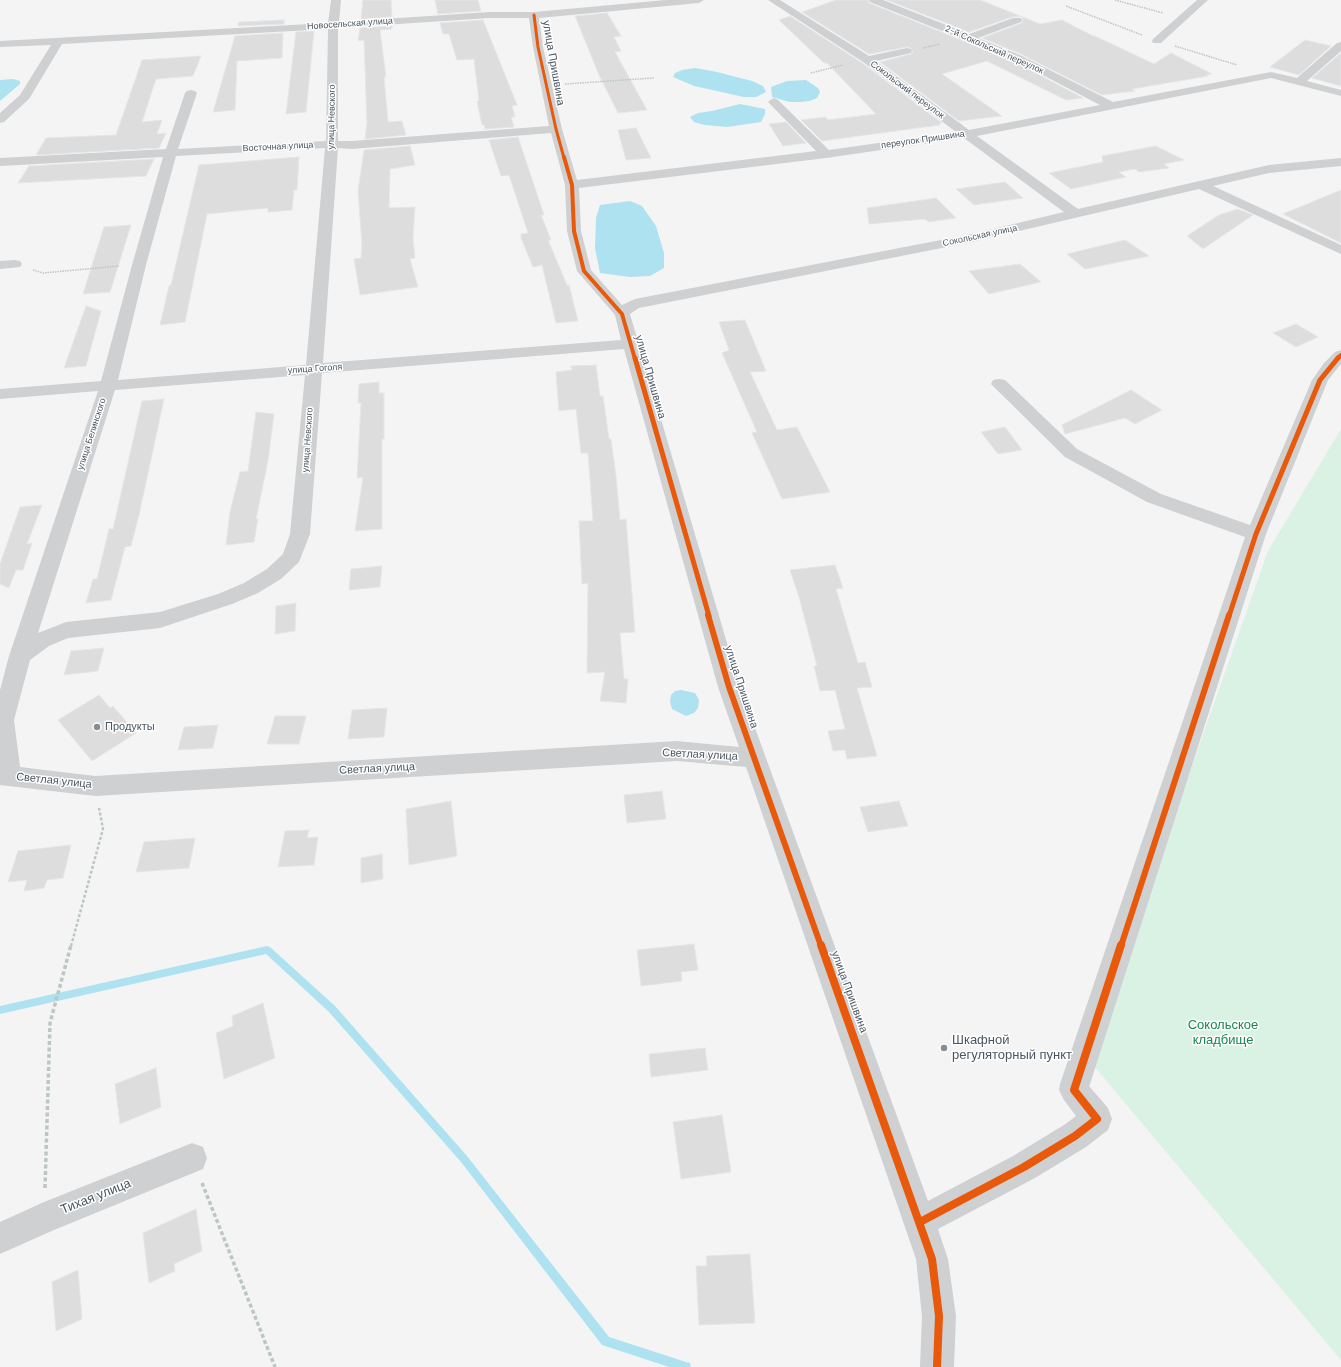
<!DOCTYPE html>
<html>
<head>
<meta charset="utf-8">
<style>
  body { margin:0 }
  canvas { display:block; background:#f4f4f4 }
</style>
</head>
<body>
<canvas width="1341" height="1367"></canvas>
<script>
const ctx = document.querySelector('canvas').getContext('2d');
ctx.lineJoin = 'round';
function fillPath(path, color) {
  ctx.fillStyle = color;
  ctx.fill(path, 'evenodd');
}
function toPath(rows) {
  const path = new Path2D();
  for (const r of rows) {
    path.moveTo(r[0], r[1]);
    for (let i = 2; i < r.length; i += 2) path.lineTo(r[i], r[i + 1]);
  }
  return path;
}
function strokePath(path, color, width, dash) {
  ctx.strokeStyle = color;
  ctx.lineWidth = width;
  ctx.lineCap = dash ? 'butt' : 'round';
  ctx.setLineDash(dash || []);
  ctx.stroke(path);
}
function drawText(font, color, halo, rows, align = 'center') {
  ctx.font = font + ' "DM Sans",sans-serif';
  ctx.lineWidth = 3;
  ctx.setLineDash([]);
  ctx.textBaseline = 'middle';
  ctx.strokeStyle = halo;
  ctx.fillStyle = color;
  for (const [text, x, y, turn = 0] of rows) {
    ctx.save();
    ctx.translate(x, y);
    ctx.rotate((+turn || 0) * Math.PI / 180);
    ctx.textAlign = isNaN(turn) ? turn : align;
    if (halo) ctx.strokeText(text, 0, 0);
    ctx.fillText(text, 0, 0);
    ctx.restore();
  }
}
const green = toPath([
  [1341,429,1341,1360,1088,1059,1268,551]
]);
const water = toPath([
  [695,68,717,72,752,81,763,86,766,92,756,97,744,97,694,86,673,77,675,73,682,70],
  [13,79,20,81,20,84,0,101,0,80],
  [806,80,818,88,820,92,817,98,810,101,800,102,790,102,772,97,771,87,787,81],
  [740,104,765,109,765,114,761,122,727,127,705,125,694,122,690,117,698,113,712,111],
  [630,201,642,206,656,226,664,253,664,268,650,276,630,277,600,273,595,248,596,218,600,205],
  [681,690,695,693,699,700,698,708,694,713,686,716,672,709,670,702,671,695,675,691]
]);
const stream = toPath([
  [267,946,270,947,335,1006,467,1156,609,1337,686,1362,690,1363,691,1367,669,1367,602,1345,461,1162,329,1012,266,954,0,1014,0,1006,267,946]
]);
const building = toPath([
  [363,0,391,0,392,17,361,19,363,0],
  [435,0,478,0,481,11,438,14,435,0],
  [836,0,868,0,869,3,1011,60,1083,98,1066,100,987,61,942,74,1002,116,959,121,880,62,911,54,913,52,911,48,907,47,869,54,802,12,836,0],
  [887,0,980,0,1040,24,1062,20,1093,36,1095,36,1154,64,1171,53,1212,74,1206,75,1208,76,1132,89,1135,91,1102,95,1021,54,982,38,1022,23,1023,19,1021,16,1012,17,969,32,887,0],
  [607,13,621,36,614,37,621,51,615,52,647,110,618,113,599,75,575,16,607,13],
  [790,16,862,63,942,123,938,124,940,125,822,141,801,120,825,117,828,120,876,114,827,63,824,63,779,20,790,16],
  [284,20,284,24,238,26,239,22,284,20],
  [483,20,517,105,512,106,515,117,511,117,514,127,485,129,484,125,482,125,477,101,479,101,474,59,457,60,449,34,443,34,440,23,483,20],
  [392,26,392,29,380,30,386,77,384,77,388,122,402,121,406,135,365,139,367,123,364,40,358,41,360,28,392,26],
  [314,31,306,112,286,114,296,32,314,31],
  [283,33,282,58,237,61,235,110,213,112,235,36,283,33],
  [1305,40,1331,46,1299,75,1270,67,1305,40],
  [1341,53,1341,86,1312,78,1341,53],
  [201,56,193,76,156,79,142,122,162,120,157,134,166,133,159,148,36,155,46,138,116,135,142,60,201,56],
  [786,122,806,143,783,146,769,124,786,122],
  [636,128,651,158,626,160,618,130,636,128],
  [518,137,544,215,541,215,551,240,548,240,567,285,569,285,578,321,556,323,542,265,533,267,521,238,521,234,528,233,509,175,501,176,489,140,518,137],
  [410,146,415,165,390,169,389,208,415,207,413,239,415,258,410,259,418,287,360,295,354,259,361,258,362,245,358,191,364,150,410,146],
  [1156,146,1184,160,1164,164,1169,168,1139,172,1135,169,1119,172,1126,177,1071,189,1049,173,1103,162,1102,156,1156,146],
  [299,157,297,190,294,190,292,210,268,212,268,208,207,214,185,322,160,325,169,286,171,285,199,165,299,157],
  [154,159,146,176,18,183,29,166,154,159],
  [1005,182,1023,198,974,205,956,189,1005,182],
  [1341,190,1341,243,1283,214,1341,190],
  [936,198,956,218,929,222,925,219,869,224,867,208,936,198],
  [1238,209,1253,215,1203,249,1187,236,1219,215,1238,209],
  [131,225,110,292,83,294,104,227,131,225],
  [1125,240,1149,256,1085,269,1067,254,1125,240],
  [1020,264,1041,282,989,294,969,271,1020,264],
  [86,306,101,311,86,366,64,368,86,306],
  [745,320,766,371,750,372,777,430,797,427,830,492,782,499,752,433,757,432,722,353,729,350,719,322,745,320],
  [1296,324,1318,337,1296,347,1273,333,1296,324],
  [596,365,600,396,603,396,609,439,611,439,616,476,620,520,626,519,635,632,620,633,624,679,628,679,626,703,600,701,605,672,587,673,588,583,582,584,579,521,593,521,588,453,581,453,576,409,559,411,556,372,572,370,571,366,596,365],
  [379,382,379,393,384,393,384,439,382,439,382,529,355,531,363,477,357,478,361,403,358,403,359,384,379,382],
  [1131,390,1162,410,1135,424,1125,418,1065,434,1062,425,1131,390],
  [164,399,139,515,131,546,125,547,111,600,86,603,93,579,97,579,109,529,113,529,142,401,164,399],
  [256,412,274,414,268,461,256,519,258,519,254,542,226,545,230,512,240,472,248,471,256,412],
  [1005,427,1022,450,998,454,981,432,1005,427],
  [42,505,27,544,32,543,23,570,16,570,9,588,0,584,0,564,20,507,42,505],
  [835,565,843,588,836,589,858,663,865,662,872,687,857,688,877,756,847,759,845,750,833,751,828,731,845,729,835,690,820,691,814,666,817,666,799,597,790,570,835,565],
  [382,566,380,587,349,590,351,569,382,566],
  [296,603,295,631,275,634,276,606,296,603],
  [104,648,98,671,64,675,71,651,104,648],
  [99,695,110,708,113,706,136,733,92,761,58,720,99,695],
  [387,708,384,737,348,739,352,710,387,708],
  [275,716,306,716,299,744,267,744,275,716],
  [218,725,213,748,178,750,184,727,218,725],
  [662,791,666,819,627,823,624,795,662,791],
  [451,801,457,856,409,865,406,809,451,801],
  [899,801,908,826,868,832,860,807,899,801],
  [309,830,307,838,318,837,314,865,278,867,285,831,309,830],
  [195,838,189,868,136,872,144,842,195,838],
  [71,845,63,878,47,880,44,888,24,891,27,880,8,882,18,851,71,845],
  [382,854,383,879,361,883,361,858,382,854],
  [694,944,698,970,681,972,682,981,641,986,637,950,694,944],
  [263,1003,275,1058,224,1079,216,1033,233,1026,232,1016,263,1003],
  [705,1048,708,1070,651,1077,649,1054,705,1048],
  [156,1068,161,1107,120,1124,115,1084,156,1068],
  [722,1115,731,1172,681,1179,673,1122,722,1115],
  [196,1209,202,1251,174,1264,175,1271,149,1283,143,1233,196,1209],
  [750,1254,755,1323,699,1325,696,1266,707,1266,706,1256,750,1254],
  [78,1270,82,1319,56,1331,52,1282,78,1270]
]);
const pathFar2 = toPath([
  [1115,0,1163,13],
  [1066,6,1142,35],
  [1175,46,1237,65],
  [923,48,940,44],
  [811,73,843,65],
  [565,84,654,78],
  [33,270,43,273,119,266]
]);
const pathFar1 = toPath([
  [71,946,103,829,99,808]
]);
const path = toPath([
  [202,1183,275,1367],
  [45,1188,50,1023,71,945]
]);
const minor = toPath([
  [331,0,341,0,339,22,489,12,534,12,666,0,704,0,699,3,539,18,543,47,562,129,577,180,816,151,770,104,768,102,770,100,774,98,778,100,829,150,956,132,863,62,768,0,780,0,869,56,907,48,911,49,912,51,911,53,876,61,969,130,1100,105,1012,59,870,2,869,0,883,0,969,34,1013,18,1021,18,1022,20,1021,22,978,38,1020,55,1113,102,1271,72,1297,78,1337,43,1341,42,1341,51,1307,81,1341,90,1341,96,1271,78,977,136,1078,209,1269,165,1341,158,1341,166,1269,173,1213,186,1341,245,1341,254,1199,189,972,242,639,308,630,314,740,687,928,1201,1013,1156,1064,1125,1076,1116,1064,1100,1059,1090,1060,1084,1245,537,1147,502,1065,457,991,384,993,380,999,379,1005,380,1077,449,1161,494,1250,525,1312,380,1324,363,1335,352,1341,350,1341,364,1328,380,1266,534,1090,1084,1089,1086,1108,1108,1112,1119,1108,1130,1086,1147,1035,1178,938,1229,948,1259,956,1316,954,1367,920,1367,922,1316,916,1259,746,767,677,761,95,796,0,785,0,690,9,656,98,391,0,399,0,389,101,381,132,265,163,157,0,166,0,158,166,149,185,93,187,91,191,90,195,91,197,93,178,149,326,141,328,29,62,44,29,99,4,122,0,123,0,113,20,95,51,45,0,47,0,41,328,23,331,0],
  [489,18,529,18,533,47,549,126,352,141,338,141,338,28,489,18],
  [551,133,565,185,567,231,577,271,615,315,621,340,323,363,338,148,352,149,551,133],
  [964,138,1064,212,972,234,635,299,622,305,591,270,581,231,579,188,826,158,964,138],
  [325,148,306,365,118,380,146,265,176,156,325,148],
  [624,349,718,687,739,747,677,741,95,776,20,767,14,720,30,660,49,646,68,638,160,628,232,604,258,593,281,579,299,562,310,534,322,373,624,349],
  [305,375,290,534,283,554,267,569,244,583,218,594,160,612,66,622,38,633,115,390,305,375],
  [1197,0,1208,0,1161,43,1153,43,1152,41,1153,39,1197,0],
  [15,260,20,261,22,264,20,267,0,269,0,261,15,260],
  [192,1143,203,1147,207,1158,203,1169,54,1230,0,1254,0,1222,44,1202,192,1143]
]);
const cyclewayFar4 = toPath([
  [534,15,538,47,556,129,564,158]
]);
const cyclewayFar3 = toPath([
  [564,157,572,185,574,231,584,271,622,314,635,359],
  [1337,359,1341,355]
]);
const cyclewayFar2 = toPath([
  [635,358,709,616],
  [1229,616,1256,534,1320,380,1338,358]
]);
const cyclewayFar1 = toPath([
  [708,615,729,687,821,946],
  [1121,946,1229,615]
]);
const cycleway = toPath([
  [821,945,932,1259,939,1316,937,1367],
  [920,1222,1024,1167,1075,1136,1097,1119,1074,1090,1121,945]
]);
const markers = [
  [97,727,4,"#868d94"],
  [944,1048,4,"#868d94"]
];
const farStreetnames = [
  ["Новосельская улица",350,24,-4],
  ["2-й Сокольский переулок",994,50,24],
  ["Сокольский переулок",907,90,37],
  ["улица Невского",332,117,-89],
  ["переулок Пришвина",923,140,-8],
  ["Восточная улица",278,147,-3],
  ["Сокольская улица",980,236,-12],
  ["улица Гоголя",315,369,-4],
  ["улица Белинского",92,434,-72],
  ["улица Невского",308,440,-86]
];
const streetNames = [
  ["улица Пришвина",553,63,80],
  ["улица Пришвина",650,377,74],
  ["улица Пришвина",741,687,72],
  ["Светлая улица",700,755,3],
  ["Светлая улица",377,769,-3],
  ["Светлая улица",54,781,6],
  ["улица Пришвина",849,992,70]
];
const poiNames = [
  ["Продукты",105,727]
];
const nearParknames = [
  ["Сокольское",1223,1026],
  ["кладбище",1223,1041]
];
const nearPoinames = [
  ["Шкафной",952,1041],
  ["регуляторный пункт",952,1056]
];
const nearStreetnames = [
  ["Тихая улица",96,1197,-22]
];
fillPath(green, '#d9f2e3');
fillPath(water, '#aee2f0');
fillPath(stream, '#aee2f0');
fillPath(building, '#ddddde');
strokePath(building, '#e5e6e7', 1);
strokePath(pathFar2, '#bcc7c4', 1.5, [1.5, 1]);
strokePath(pathFar1, '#bcc7c4', 2.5, [3, 2]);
strokePath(path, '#bcc7c4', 3.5, [4, 2.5]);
fillPath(minor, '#ced0d2');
strokePath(cyclewayFar4, '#e8590c', 3);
strokePath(cyclewayFar3, '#e8590c', 4);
strokePath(cyclewayFar2, '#e8590c', 5);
strokePath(cyclewayFar1, '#e8590c', 6);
strokePath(cycleway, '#e8590c', 8);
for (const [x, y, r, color] of markers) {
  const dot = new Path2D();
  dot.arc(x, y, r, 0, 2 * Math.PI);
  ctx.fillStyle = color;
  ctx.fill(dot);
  strokePath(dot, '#fff', 1.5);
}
drawText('9px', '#4a5661', '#fff', farStreetnames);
drawText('11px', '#4a5661', '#fff', streetNames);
drawText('11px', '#4a5661', '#fff', poiNames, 'left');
drawText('13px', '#17864f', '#fff', nearParknames);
drawText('13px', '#4a5661', '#fff', nearPoinames, 'left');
drawText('13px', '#4a5661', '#fff', nearStreetnames);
</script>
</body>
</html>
